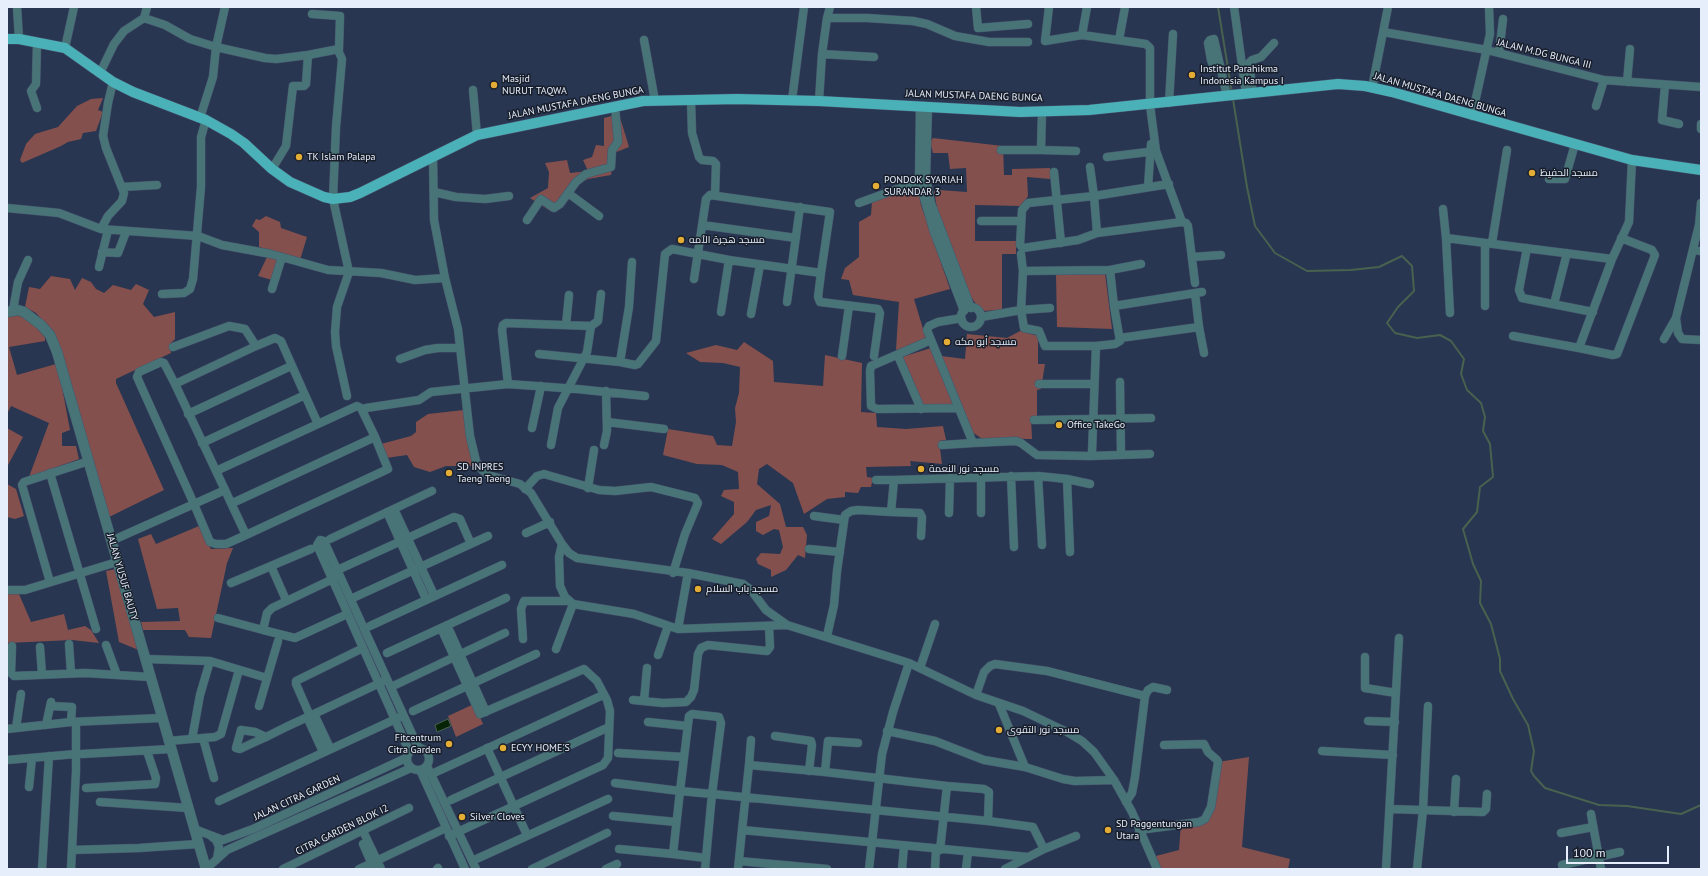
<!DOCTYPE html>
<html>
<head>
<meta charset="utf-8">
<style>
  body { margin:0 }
  #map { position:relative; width:1708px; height:876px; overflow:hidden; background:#283651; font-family:"PT Sans",sans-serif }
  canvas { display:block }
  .frame { position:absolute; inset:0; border:8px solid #e6eefc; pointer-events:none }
  .scale { position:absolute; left:1566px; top:846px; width:103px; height:18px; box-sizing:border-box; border:2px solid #e6eefc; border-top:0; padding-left:5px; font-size:12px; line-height:14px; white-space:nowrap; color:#e6eefc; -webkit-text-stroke:3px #181e2a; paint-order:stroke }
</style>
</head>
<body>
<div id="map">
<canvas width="1708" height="876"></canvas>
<div class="frame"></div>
<div class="scale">100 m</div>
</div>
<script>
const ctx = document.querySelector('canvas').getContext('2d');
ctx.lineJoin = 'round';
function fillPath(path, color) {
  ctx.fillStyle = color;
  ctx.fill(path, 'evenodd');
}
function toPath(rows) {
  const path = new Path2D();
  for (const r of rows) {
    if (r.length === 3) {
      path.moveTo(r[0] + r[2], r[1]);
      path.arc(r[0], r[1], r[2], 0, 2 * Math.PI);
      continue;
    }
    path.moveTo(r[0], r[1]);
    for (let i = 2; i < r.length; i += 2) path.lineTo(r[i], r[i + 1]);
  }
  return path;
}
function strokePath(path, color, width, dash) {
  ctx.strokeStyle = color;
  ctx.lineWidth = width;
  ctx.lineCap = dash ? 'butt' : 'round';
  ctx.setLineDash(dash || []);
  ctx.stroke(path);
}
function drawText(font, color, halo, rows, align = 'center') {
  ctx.font = font + ' "PT Sans",Cairo,sans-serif';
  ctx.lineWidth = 3;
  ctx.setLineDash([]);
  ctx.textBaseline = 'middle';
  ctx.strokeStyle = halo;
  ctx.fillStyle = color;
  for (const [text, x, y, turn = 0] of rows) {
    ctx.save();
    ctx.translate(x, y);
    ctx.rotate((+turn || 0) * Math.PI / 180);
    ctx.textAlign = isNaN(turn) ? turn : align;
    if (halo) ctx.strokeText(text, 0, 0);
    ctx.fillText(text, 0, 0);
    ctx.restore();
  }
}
const green = toPath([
  [103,98,98,110,103,112,96,131,83,133,81,139,68,142,61,146,22,163,20,160,26,144,35,134,58,127,77,106,91,99],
  [619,114,629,147,614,153,611,175,588,179,580,183,558,210,552,212,530,198,548,188,549,172,545,163,567,160,570,173,588,171,583,160,592,157,596,145,604,146,604,118],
  [933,138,1003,146,1004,175,1012,175,1012,169,1050,168,1050,179,1027,177,1028,196,1021,206,975,205,975,241,1016,241,1016,254,1002,254,1002,310,981,311,971,297,937,208,934,191,939,190,967,192,966,168,950,169,948,153,933,153,930,142],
  [917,183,921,205,950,289,914,299,927,342,896,350,899,302,853,295,849,280,841,279,845,268,859,257,859,222,871,215,872,201],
  [266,216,280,222,281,228,307,237,300,260,259,247,259,232,252,226,256,219,260,220],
  [267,257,280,260,272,280,258,276],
  [1105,273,1112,329,1057,327,1056,274],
  [51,276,70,279,75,290,82,278,91,282,96,289,104,293,113,285,131,290,136,284,149,290,143,304,154,317,175,312,175,339,169,345,171,353,116,379,116,383,164,490,107,518,53,332,36,313,25,307,29,287,40,289],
  [15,314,31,321,45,337,45,341,9,347,17,375,56,364,62,387,70,430,62,433,62,446,76,446,79,459,29,477,49,423,11,406,7,414,7,317],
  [1020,331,1038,336,1038,364,1045,364,1041,389,1037,390,1037,417,1031,418,1032,439,981,438,972,432,941,356,965,359,967,334,1007,338],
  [744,342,773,361,774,382,823,386,825,355,862,363,861,412,876,413,877,427,906,429,943,426,946,440,939,441,942,464,910,461,911,466,866,467,867,477,873,478,871,487,861,487,858,493,845,492,845,497,827,499,804,514,793,483,767,464,759,469,757,484,780,504,786,527,803,527,807,535,805,558,798,555,786,570,771,577,771,570,758,564,756,559,761,553,780,554,783,547,779,530,774,529,763,535,756,531,756,522,769,516,771,505,756,510,747,522,721,544,712,539,734,514,734,502,721,496,724,490,739,489,738,472,722,465,697,464,663,455,668,429,713,436,717,445,732,446,736,422,735,408,739,393,740,367,723,363,700,362,686,353,716,345,737,350],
  [931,348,953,404,923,405,902,357],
  [464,410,470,454,473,466,446,466,430,472,414,467,407,455,386,458,381,444,411,436,416,432,416,422,428,414],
  [7,428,23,437,7,467],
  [7,484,16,489,24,516,15,519,7,517],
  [199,526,211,549,233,548,227,563,211,638,189,637,185,630,143,630,141,622,180,621,178,608,157,609,138,539,151,534,156,544],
  [116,569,141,651,119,642,106,571],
  [7,592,19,594,31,622,64,614,68,630,85,626,91,630,99,643,72,640,7,643],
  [474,704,483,724,456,737,448,716],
  [1249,757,1242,847,1290,859,1288,869,1161,869,1156,856,1179,850,1181,823,1209,817,1218,762]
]);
const water = toPath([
  [448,719,451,726,437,732,435,725,448,719]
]);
const stream = toPath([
  [1218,7,1232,93],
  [1233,99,1247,187,1255,226,1275,253,1307,271,1351,270,1379,267,1402,256,1412,266,1414,291,1398,307,1387,323,1395,333,1417,338,1440,335,1451,341,1464,359,1461,374,1467,390,1481,403,1485,417,1483,431,1490,444,1493,477,1480,487,1477,512,1463,529,1473,564,1481,581,1480,603,1491,624,1500,659,1500,671,1513,699,1528,725,1534,751,1531,771,1534,776,1545,788,1599,805,1627,806,1681,814,1701,805]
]);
const minor = toPath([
  [17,7,19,39],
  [225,7,216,47,265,58,276,59,308,55,306,84,304,86,293,86,286,146,272,169],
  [976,7,978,28,1028,24],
  [1049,7,1045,41,1082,35,1146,44,1150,48,1150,105,1156,151,1182,222,1186,223,1188,226,1195,283],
  [1234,7,1246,94],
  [144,18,147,7],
  [827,18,867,18,913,21,927,24,955,36,989,42,1028,42],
  [1383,32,1487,50,1604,80,1701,87],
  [1082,35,1087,7],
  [644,40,655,101],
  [1119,40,1125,7],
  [65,48,74,7],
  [338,50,342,59,336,127,333,199,349,272,337,307,335,332,336,346,347,396],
  [1499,53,1503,19],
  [822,54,874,57],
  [308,55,339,49,340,16,312,14],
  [1220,65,1213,65,1211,60,1208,43,1210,40,1214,39,1227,96],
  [100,73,114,44,124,31,144,18,165,25,190,39,216,47,213,77,200,118],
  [1627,82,1630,49],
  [1665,85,1662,120,1679,124],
  [1372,88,1388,7],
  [473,90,477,135],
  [1253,93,1249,63,1252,60,1261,57,1274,43],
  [691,100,692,133,699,157,702,160,713,161,716,164,715,195],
  [792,100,804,7],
  [819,101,822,54,827,18,830,7],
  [1169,103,1173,34],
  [920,106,919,181,934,232,964,311],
  [1596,106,1604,80],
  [928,107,926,178,931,203,971,308],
  [37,108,31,91,36,84,37,43],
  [1472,116,1490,34,1489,7],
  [1701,124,1701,129],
  [1001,150,1041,150,1042,111],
  [1041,150,1076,151],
  [433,156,434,220,445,278,458,329,470,436,476,461,481,469,488,475,520,484,531,493,562,544,569,553,577,558,688,573,743,584,751,590,766,610,787,625,909,663,976,695,1023,711,1067,732,1082,741,1094,752,1114,780,1132,812,1157,869],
  [1107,157,1156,151],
  [1090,167,1094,196,1169,184],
  [1054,172,1061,243],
  [1549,179,1565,179,1575,144],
  [122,187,157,185],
  [1148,187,1151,144],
  [434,192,456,197,485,199,509,196],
  [568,193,599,216],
  [859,203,919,181],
  [1701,203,1699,225,1676,318,1678,333,1682,339,1701,340],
  [7,208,59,213,101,229,198,236,222,245,271,254,328,270,381,273,415,280,445,278],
  [1443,209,1446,238],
  [527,220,541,199,554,208,560,204,576,182,586,174,611,167,612,150,618,142,615,106],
  [981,221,1020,221],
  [702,225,796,238],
  [101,229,108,216,122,201,124,193,106,148,103,136,108,103,113,82],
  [1097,233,1094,196,1028,203,1022,210,1020,245,1023,248,1078,240,1097,233,1182,222],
  [1492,243,1507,150],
  [1527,248,1519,290,1522,298,1593,312],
  [1693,250,1701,251],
  [102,252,118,253,126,232],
  [1021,254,1023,271],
  [1193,257,1221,255],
  [1612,259,1579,348,1613,355,1617,354,1619,349,1655,255,1652,250,1621,238],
  [99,267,108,230],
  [1110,270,1141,264],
  [694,279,706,199,710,195,830,212,821,273],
  [272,289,282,257],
  [162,294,184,293,190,289,193,279,201,187,201,137,206,120],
  [787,302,800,207],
  [1554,304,1567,253],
  [1485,306,1485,243],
  [971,317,10],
  [1050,308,1021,310,1024,328,1039,331,1045,346,1096,346,1115,344,1120,341,1114,306],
  [13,310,18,282,28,260],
  [721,312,729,260],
  [1450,313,1446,238,1612,259,1629,222,1632,160],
  [751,314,760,265],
  [981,317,1021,310,1023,271,1110,270,1114,306,1202,292],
  [566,325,569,295],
  [1199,327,1204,353],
  [1513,336,1579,348],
  [1120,338,1199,327,1195,293],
  [1664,339,1676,318],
  [931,340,871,366,870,371,871,406,877,409,958,408],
  [173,347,229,326,245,329,256,346],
  [539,354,620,362,629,307,632,262],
  [842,356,849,306],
  [898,356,921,409],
  [400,359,425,350,438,348,460,348],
  [620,362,635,365,638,364,656,341,665,254,672,249,729,260,821,273,818,297,820,302,878,309,880,313,874,356],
  [1120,382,1121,455],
  [175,384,256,346,275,338,281,341,305,395,202,443],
  [508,384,502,330,503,325,506,323,591,326],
  [1039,384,1094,384],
  [305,395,318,424],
  [366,408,419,400,431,392,508,384,577,389,645,396],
  [188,414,291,366],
  [1034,420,1151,418],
  [607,422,664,429],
  [532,428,541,386],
  [973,443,1016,441,1021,443,1037,455,1090,456,1092,453,1096,346],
  [551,445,558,408,587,352,591,326,598,321,601,294],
  [604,445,607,431,606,391],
  [942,445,973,443,927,330,929,326,938,322,956,319,961,318,962,320],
  [1090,456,1150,454],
  [216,471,357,406,361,408,375,437,237,501,231,503,225,490],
  [50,473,96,629],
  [1011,476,1014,547],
  [1038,476,1042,545],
  [981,477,981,513],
  [1067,479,1070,552],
  [876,480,894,480],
  [588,488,594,450],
  [525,489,537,476,544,474,599,490,615,491,651,487,695,498,698,503,685,534,673,573],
  [231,503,246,535,388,469,375,437],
  [394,509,434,595],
  [387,512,426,599],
  [891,512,920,513,922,517,921,536],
  [949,513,950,478],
  [814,516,844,520],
  [526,533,550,522],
  [330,539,432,491],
  [111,541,194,504,225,490,175,384,164,363,161,362,139,372,137,377,194,504,210,542,216,544,226,544,246,535],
  [562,544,559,557,560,586,565,597,573,604,634,614,678,629,787,625],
  [809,549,840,552],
  [271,566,311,549],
  [333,572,454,517,460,519,471,544],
  [50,582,22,485,24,482,89,461],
  [231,583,271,566,286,600],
  [8,590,25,590,117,562],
  [355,597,488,536],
  [218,618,263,630,267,613,272,608,337,577],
  [447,625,486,712],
  [370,626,502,565],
  [441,628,480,714,584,669,597,681,607,700,610,711,608,758,603,765,449,836],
  [678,629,688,573],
  [263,630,295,638,343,616],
  [827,636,834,605,837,571,845,515,851,511,858,510,891,512,894,480,1038,476,1067,479,1090,484],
  [523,639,521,609,524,601,569,601],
  [69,644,71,673],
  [106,645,117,675],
  [12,646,11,673,14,676,85,673,150,677],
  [40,647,42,674],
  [556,649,573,604],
  [387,653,506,598],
  [658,655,668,626],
  [1365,657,1365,688,1396,693],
  [145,659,210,661,200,695,192,739],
  [210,661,267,678],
  [920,668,935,624],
  [391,687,505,633],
  [976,695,984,672,990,666,995,664,1047,671,1145,696,1135,777,1132,793,1126,802],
  [1145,696,1148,690,1153,687,1167,690],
  [633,700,663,703,686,702,691,697,694,690,698,654,701,648,708,645,767,651,770,647,769,626],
  [644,701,647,668],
  [999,704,1025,767],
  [50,706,72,707,71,722],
  [259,706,278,641],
  [413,711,536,654],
  [314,714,330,748],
  [310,716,296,684,296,681,359,650],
  [307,717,323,752],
  [1368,721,1395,722],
  [648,722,687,726],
  [46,725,51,702],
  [16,728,21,694],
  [7,729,71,722,161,718],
  [887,731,935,741,984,760,1025,767,1063,779,1075,781,1114,780],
  [775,736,811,741,812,745,809,771],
  [266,737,255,732,241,730,236,748,240,749,255,742,266,737,286,727,314,714,384,681],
  [203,738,214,778],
  [168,741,215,737,221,734,239,670],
  [418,759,11],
  [487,748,527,835],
  [409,751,317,545,320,540,324,541,418,747],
  [1322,751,1393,755],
  [618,753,684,757],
  [82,754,171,749],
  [7,760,76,754],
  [749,765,751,740],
  [427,766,476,869],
  [420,770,465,869],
  [436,772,603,695],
  [825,772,828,741,858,743],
  [615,783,680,791,689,716,692,714,719,717,721,723,712,794,706,858,673,854,680,791,712,794,988,821,1033,827,1044,849,1005,869],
  [947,786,984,789,989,792,988,821],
  [29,787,32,758],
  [86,788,155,784,156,778,147,751],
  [451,800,609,727],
  [219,801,400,717],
  [100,802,188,808],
  [1390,809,1483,812,1486,809,1487,794],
  [1454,812,1456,779],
  [1591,814,1601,869],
  [613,816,676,822],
  [194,829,223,840,253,829,406,758],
  [742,830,749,765,825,772,947,786,940,850],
  [1139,830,1199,822,1205,819,1211,807,1218,762,1217,760,1208,752,1204,744,1164,745],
  [363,831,381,869],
  [1561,833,1593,827],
  [211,836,216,840,219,847,217,859],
  [363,844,374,869],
  [619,849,673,854],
  [1044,849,1076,836],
  [72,850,139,848,198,844],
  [472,861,608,799],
  [739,861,827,869],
  [1562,865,1620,852],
  [42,869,49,756],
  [71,869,76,771,76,722],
  [206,869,227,850,411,768],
  [283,869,409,808],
  [359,869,446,828],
  [437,869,438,868],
  [532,869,607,833],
  [606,869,617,864],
  [705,869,706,858],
  [738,869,742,830,1028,857],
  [869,869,882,754,893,712,909,663],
  [902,869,904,846],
  [935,869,936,849],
  [966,869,968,852],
  [1386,869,1399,638],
  [1417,869,1423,810,1428,706]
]);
const tertiary = toPath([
  [7,312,18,310,24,312,41,325,50,335,57,352,206,869]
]);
const primary = toPath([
  [7,39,19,39,65,48,113,82,133,92,206,120,231,134,244,143,272,169,290,182,324,197,333,199,350,197,360,193,477,135,643,101,737,99,819,101,1020,112,1089,110,1338,84,1365,86,1392,92,1632,160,1701,170]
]);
const markers = [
  [1192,75,4,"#e4ad35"],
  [494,85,4,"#e4ad35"],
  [299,157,4,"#e4ad35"],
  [1532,173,4,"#e4ad35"],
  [876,186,4,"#e4ad35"],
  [681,240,4,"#e4ad35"],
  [947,342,4,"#e4ad35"],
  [1059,425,4,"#e4ad35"],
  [921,469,4,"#e4ad35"],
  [449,473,4,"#e4ad35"],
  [698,589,4,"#e4ad35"],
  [999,730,4,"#e4ad35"],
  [449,744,4,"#e4ad35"],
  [503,748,4,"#e4ad35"],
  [462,817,4,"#e4ad35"],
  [1108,830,4,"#e4ad35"]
];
const streetNames = [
  ["JALAN M.DG BUNGA III",1544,54,14],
  ["JALAN MUSTAFA DAENG BUNGA",1440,95,16],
  ["JALAN MUSTAFA DAENG BUNGA",974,96,2],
  ["JALAN MUSTAFA DAENG BUNGA",576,103,-11],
  ["JALAN YUSUF BAUTY",122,577,74],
  ["JALAN CITRA GARDEN",297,798,-25],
  ["CITRA GARDEN BLOK I2",342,830,-26]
];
const poiNames = [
  ["Institut Parahikma",1200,69],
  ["Indonesia Kampus I",1200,81],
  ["Masjid",502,79],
  ["NURUT TAQWA",502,91],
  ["TK Islam Palapa",307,157],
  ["مسجد الحفيظ",1540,173],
  ["PONDOK SYARIAH",884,180],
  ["SURANDAR 3",884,192],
  ["مسجد هجرة الأمه",689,240],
  ["مسجد أبو مكه",955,342],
  ["Office TakeGo",1067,425],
  ["SD INPRES",457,467],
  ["Taeng Taeng",457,479],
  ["مسجد نور النعمة",929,469],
  ["مسجد باب السلام",706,589],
  ["مسجد نور التقوى",1007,730],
  ["Fitcentrum",441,738,"right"],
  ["Citra Garden",441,750,"right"],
  ["ECYY HOME'S",511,748],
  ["Silver Cloves",470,817],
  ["SD Paggentungan",1116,824],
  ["Utara",1116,836]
];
fillPath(green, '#84504d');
fillPath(water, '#062405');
strokePath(water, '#49614f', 1);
strokePath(stream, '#49614f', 2);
strokePath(minor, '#46536c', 9);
strokePath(tertiary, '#46536c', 11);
strokePath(primary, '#46536c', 11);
strokePath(minor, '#487478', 8);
strokePath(tertiary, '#487478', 10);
strokePath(primary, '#4bb1b9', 10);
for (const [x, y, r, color] of markers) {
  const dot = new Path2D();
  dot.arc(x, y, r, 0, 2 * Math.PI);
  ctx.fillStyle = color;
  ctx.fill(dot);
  strokePath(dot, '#181e2a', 1.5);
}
drawText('10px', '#e6eefc', '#181e2a', streetNames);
drawText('10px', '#e6eefc', '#181e2a', poiNames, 'left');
</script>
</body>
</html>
